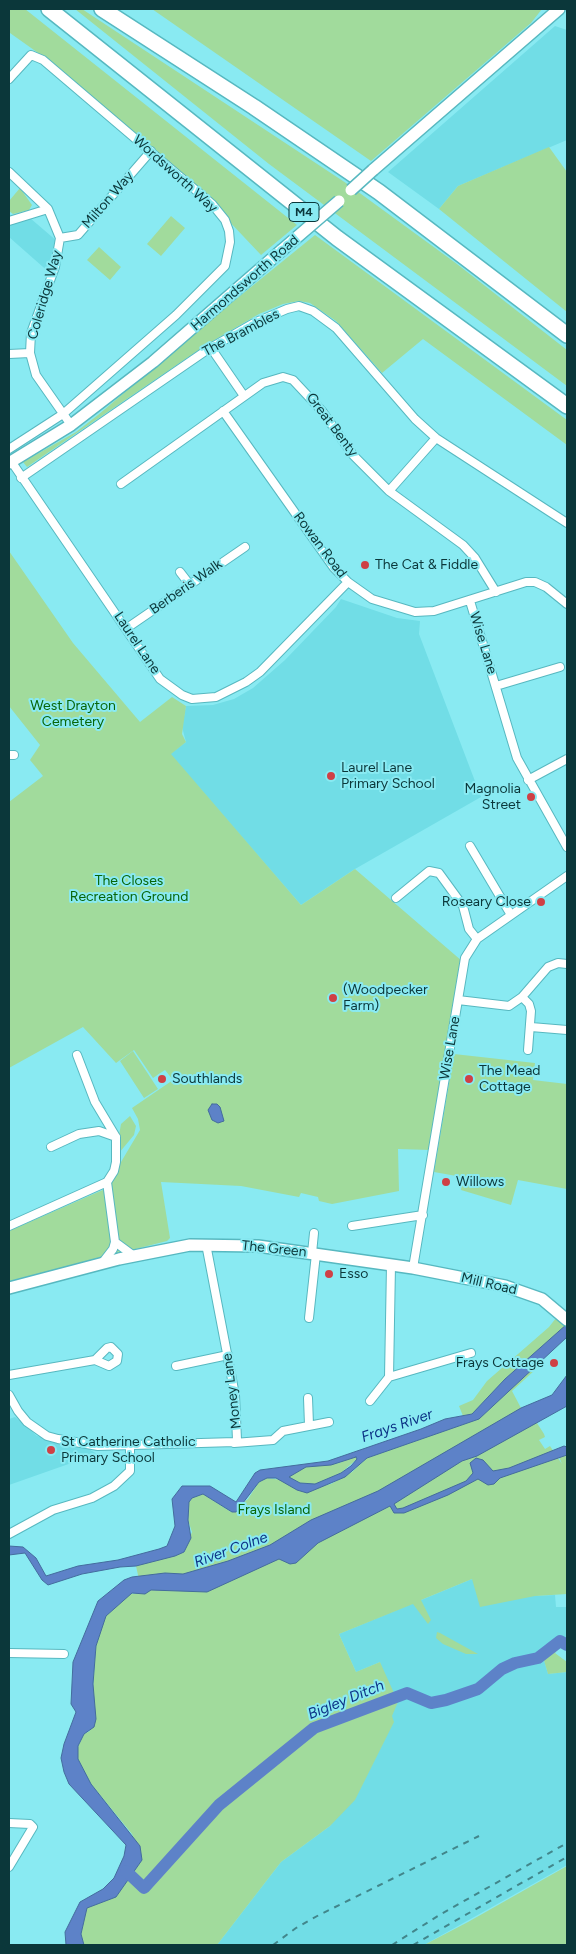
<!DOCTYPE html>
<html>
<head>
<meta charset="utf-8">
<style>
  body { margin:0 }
  #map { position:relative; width:576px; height:1954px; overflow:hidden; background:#89eaf2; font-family:Figtree,sans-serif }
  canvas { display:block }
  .frame { position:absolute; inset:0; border:10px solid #0b373a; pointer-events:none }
</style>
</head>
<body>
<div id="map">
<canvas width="576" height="1954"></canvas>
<div class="frame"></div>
</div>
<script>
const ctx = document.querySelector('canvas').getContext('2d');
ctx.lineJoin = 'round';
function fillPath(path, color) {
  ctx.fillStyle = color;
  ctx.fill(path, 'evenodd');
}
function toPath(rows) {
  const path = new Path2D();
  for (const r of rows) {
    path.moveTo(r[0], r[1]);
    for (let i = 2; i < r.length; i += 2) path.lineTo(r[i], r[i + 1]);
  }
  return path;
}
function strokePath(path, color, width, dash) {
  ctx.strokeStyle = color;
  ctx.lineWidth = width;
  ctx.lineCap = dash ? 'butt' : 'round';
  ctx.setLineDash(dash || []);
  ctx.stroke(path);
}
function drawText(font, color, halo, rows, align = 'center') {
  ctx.font = font + ' Figtree,sans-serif';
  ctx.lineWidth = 4;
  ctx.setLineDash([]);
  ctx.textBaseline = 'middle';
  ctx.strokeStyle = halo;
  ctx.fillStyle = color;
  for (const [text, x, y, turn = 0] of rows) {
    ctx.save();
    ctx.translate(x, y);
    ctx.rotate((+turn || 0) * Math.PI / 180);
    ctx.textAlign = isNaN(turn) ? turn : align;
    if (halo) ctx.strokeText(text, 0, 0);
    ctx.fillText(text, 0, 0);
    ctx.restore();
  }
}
const built = toPath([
  [555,26,567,30,567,140,458,186,439,209,388,172],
  [30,218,58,242,51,274,9,237,9,223],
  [341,599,397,618,420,621,419,634,481,797,355,869,301,905,170,754,186,742,182,727,186,706,213,705,234,699,253,688,285,660,336,607],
  [15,1417,37,1436,84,1446,97,1454,9,1485,9,1419],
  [472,1579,535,1596,555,1595,556,1607,567,1607,567,1639,561,1638,541,1649,548,1674,567,1672,567,1865,424,1945,217,1945,281,1862,330,1826,392,1716,380,1662,356,1672,339,1634]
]);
const green = toPath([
  [9,9,25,9,297,225,261,255,226,218,48,60,10,33],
  [75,9,82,9,346,183,457,264,567,350,567,386,269,164],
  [152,9,542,9,531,23,371,161],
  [549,147,567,172,567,312,439,209,458,186],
  [20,188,32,205,29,210,13,214,9,211,9,201],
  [171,216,185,228,161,256,147,244],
  [315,235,567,420,567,445,423,339,382,373,336,321,310,303,299,301,283,304,259,314,206,345,27,467,23,462,76,432,98,415,192,335],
  [99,247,121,267,110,280,87,260],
  [9,551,73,643,140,722,172,697,186,706,182,734,186,742,171,754,301,905,355,869,462,961,430,1150,398,1149,399,1191,332,1204,319,1201,318,1197,301,1193,299,1197,241,1186,161,1182,170,1238,167,1241,9,1281,9,1231,105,1189,140,1130,138,1119,132,1108,173,1080,165,1070,153,1078,134,1050,116,1063,83,1027,9,1068,9,802,43,776,30,760,40,745,9,706],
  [133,1051,158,1089,144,1098,120,1061],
  [454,1054,535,1063,533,1080,567,1084,567,1189,518,1180,511,1205,461,1190,462,1177,434,1172],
  [130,1116,136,1126,134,1135,119,1153,118,1141,121,1124],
  [556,1318,565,1326,505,1379,472,1414,463,1416,459,1406,473,1400,487,1381,549,1327],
  [544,1358,535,1370,512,1391,521,1408,537,1423,544,1434,545,1437,539,1440,545,1449,550,1446,562,1464,559,1457,567,1455,567,1594,535,1596,480,1607,472,1579,421,1600,431,1620,428,1624,413,1604,339,1634,356,1672,380,1662,398,1702,392,1716,394,1722,355,1800,330,1826,281,1862,217,1945,84,1945,81,1935,86,1908,116,1897,142,1860,132,1834,91,1784,78,1759,78,1747,84,1734,90,1731,96,1646,103,1621,106,1616,130,1594,142,1593,136,1566,184,1552,192,1532,188,1520,189,1502,192,1498,203,1494,231,1512,248,1499,259,1482,267,1478,282,1480,297,1490,331,1484,352,1472,367,1458,479,1419],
  [356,1456,357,1459,341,1473,315,1484,300,1483,288,1477,306,1467,339,1463],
  [437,1632,440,1633,478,1654,466,1654,443,1644,436,1638],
  [558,1644,563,1644,555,1653,567,1662,567,1672,548,1674,543,1657],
  [567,1866,567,1945,424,1945,468,1922]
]);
const water = toPath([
  [212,1104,217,1104,220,1107,224,1121,218,1123,212,1120,208,1110,212,1104],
  [567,1324,567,1337,479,1419,367,1458,345,1477,307,1493,297,1490,276,1478,267,1478,259,1482,236,1512,232,1512,203,1494,192,1498,189,1502,188,1520,191,1538,184,1552,175,1556,136,1566,120,1567,82,1574,48,1585,42,1580,25,1553,9,1555,9,1546,23,1547,36,1558,46,1576,78,1566,118,1560,159,1549,167,1546,175,1526,172,1499,182,1486,210,1486,236,1502,255,1473,260,1470,328,1461,421,1429,445,1419,472,1414,505,1379,567,1324],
  [356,1457,357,1459,351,1466,341,1473,315,1484,300,1483,289,1477,306,1467,331,1465,356,1457],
  [567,1375,567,1406,477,1456,462,1461,394,1504,397,1509,403,1508,466,1481,473,1473,470,1463,476,1458,483,1460,493,1471,509,1468,564,1446,567,1447,567,1455,500,1478,494,1484,488,1485,478,1479,448,1495,404,1513,394,1513,390,1506,318,1543,296,1563,290,1564,279,1559,207,1592,151,1590,145,1594,132,1593,106,1616,96,1646,93,1684,96,1719,94,1727,84,1734,78,1746,78,1759,91,1784,140,1846,142,1860,116,1897,87,1908,81,1934,84,1945,66,1945,65,1932,80,1902,103,1889,114,1878,124,1856,126,1845,69,1784,64,1772,61,1758,64,1744,76,1712,71,1704,73,1662,98,1601,124,1580,132,1577,165,1573,183,1574,228,1561,270,1545,311,1520,378,1491,521,1408,552,1395,567,1375]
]);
const river = toPath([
  [126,1871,144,1888,219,1805,314,1728,407,1693,431,1703,446,1700,478,1689,502,1669,515,1663,538,1658,560,1641,567,1645]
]);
const street = toPath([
  [9,79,31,55,43,60,212,204,225,220,229,231,230,242,225,266,176,315,63,414,9,449],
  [9,172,48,209,60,238,55,267,31,333,30,353,36,375,71,425],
  [9,221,48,209],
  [60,238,78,235,151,151],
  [211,348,244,396],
  [9,354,30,353],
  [223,411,334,568,348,582,372,599,415,612,434,611,526,582,535,582,546,587,567,604],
  [11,461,160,679,182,695,192,699,216,697,246,682,260,672,348,582],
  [21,478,207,350,254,323,287,309,299,306,313,311,336,328,415,419,436,438,567,523],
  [121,484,263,383,283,377,293,380,322,411,353,455,389,491,463,545,475,558,496,592],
  [389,491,436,438],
  [180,572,190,585],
  [470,601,517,758,567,847],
  [127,628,245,547],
  [496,686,560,667],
  [9,755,14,755],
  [528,780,567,759],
  [470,846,511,915],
  [396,898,429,871,439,873,463,906,469,929,477,939],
  [522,997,529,1004,531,1011,528,1050],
  [458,1000,509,1006,522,997,548,967,558,963,567,964],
  [531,1027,567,1030],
  [77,1055,95,1102,116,1137,116,1162,114,1171,107,1182,115,1242,113,1249,103,1262],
  [51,1147,79,1134,99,1131,116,1137],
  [9,1226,107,1182],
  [352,1226,423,1215],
  [115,1242,134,1256],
  [312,1253,314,1233],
  [391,1265,389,1377,471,1353],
  [413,1268,465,958,477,939,567,876],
  [309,1318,316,1254],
  [176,1366,228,1355],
  [9,1375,95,1360,109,1366,117,1361,118,1354,111,1347,107,1348,95,1360],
  [9,1395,18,1411,27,1422,47,1436,58,1439,98,1446,235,1442,237,1440,235,1395,206,1244],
  [308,1398,309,1425],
  [370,1401,389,1377],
  [234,1443,273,1440,283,1431,329,1422],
  [9,1534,53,1510,92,1498,114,1486,130,1471,130,1444],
  [9,1653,64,1654],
  [9,1823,30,1824,33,1827,9,1867]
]);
const secondary = toPath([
  [373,170,559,9],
  [9,463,71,425,153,362,282,250],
  [9,1288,119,1259,190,1245,258,1246,413,1268,505,1286,542,1299,567,1320]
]);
const highway = toPath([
  [49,9,337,238,567,406],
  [102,9,254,107,379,192,567,335]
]);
const rail = toPath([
  [273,1945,296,1928,319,1915,479,1836],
  [392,1945,441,1914,567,1843],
  [413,1945,567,1857]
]);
const secondaryBridge = toPath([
  [351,190,373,170],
  [282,250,339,201]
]);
const markers = [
  [365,565,5,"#cf4045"],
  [331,776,5,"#cf4045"],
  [531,797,5,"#cf4045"],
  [541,902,5,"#cf4045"],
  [333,998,5,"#cf4045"],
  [162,1079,5,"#cf4045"],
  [469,1079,5,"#cf4045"],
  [446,1182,5,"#cf4045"],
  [329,1274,5,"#cf4045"],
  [554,1363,5,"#cf4045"],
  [51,1450,5,"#cf4045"]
];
const shields = [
  [304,212,30]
];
const shieldNames = [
  ["M4",304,212]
];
const streetNames = [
  ["Wordsworth Way",175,174,42],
  ["Milton Way",108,200,-49],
  ["Harmondsworth Road",245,283,-41],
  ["Coleridge Way",45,295,-74],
  ["The Brambles",241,333,-28],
  ["Great Benty",332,425,53],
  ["Rowan Road",320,545,53],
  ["Berberis Walk",186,587,-35],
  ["Laurel Lane",137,643,56],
  ["Wise Lane",483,643,73],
  ["Wise Lane",450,1048,-80],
  ["The Green",274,1249,6],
  ["Mill Road",489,1284,13],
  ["Money Lane",232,1391,-97]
];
const poiNames = [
  ["The Cat & Fiddle",375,565],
  ["Laurel Lane",341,768],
  ["Primary School",341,784],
  ["Magnolia",521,789,"right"],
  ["Street",521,805,"right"],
  ["Roseary Close",531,902,"right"],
  ["(Woodpecker",343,990],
  ["Farm)",343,1006],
  ["The Mead",479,1071],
  ["Cottage",479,1087],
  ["Southlands",172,1079],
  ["Willows",456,1182],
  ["Esso",339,1274],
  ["Frays Cottage",544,1363,"right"],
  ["St Catherine Catholic",61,1442],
  ["Primary School",61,1458]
];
const parkNames = [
  ["West Drayton",73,706],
  ["Cemetery",73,722],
  ["The Closes",129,881],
  ["Recreation Ground",129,897],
  ["Frays Island",274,1510]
];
const waterNames = [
  ["Frays River",397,1426,-19],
  ["River Colne",231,1550,-20],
  ["Bigley Ditch",346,1700,-22]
];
fillPath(built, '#71dde6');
fillPath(green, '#a1db9c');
fillPath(water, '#5d82c8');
strokePath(water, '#446c9d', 1);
strokePath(river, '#5d82c8', 12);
strokePath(street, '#57b8c0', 10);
strokePath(secondary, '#57b8c0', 14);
strokePath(highway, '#57b8c0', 18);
strokePath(street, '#fff', 8);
strokePath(secondary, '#fff', 11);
strokePath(highway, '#fff', 15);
strokePath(rail, '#42868b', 2, [6, 6]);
strokePath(secondaryBridge, '#57b8c0', 14, []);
strokePath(secondaryBridge, '#fff', 11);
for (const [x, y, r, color] of markers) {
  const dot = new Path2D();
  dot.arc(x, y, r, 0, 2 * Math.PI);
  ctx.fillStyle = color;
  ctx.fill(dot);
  strokePath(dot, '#89eaf2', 2);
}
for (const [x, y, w] of shields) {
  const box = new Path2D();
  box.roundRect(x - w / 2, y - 9.5, w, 19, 4);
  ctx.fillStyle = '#89eaf2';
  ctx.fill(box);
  strokePath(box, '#0b373a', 1);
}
drawText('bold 12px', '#0b373a', null, shieldNames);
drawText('14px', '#0b373a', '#89eaf2', streetNames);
drawText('14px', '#0b373a', '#89eaf2', poiNames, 'left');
drawText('14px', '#086508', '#89eaf2', parkNames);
drawText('italic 15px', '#0d3486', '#89eaf2', waterNames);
</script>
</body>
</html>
